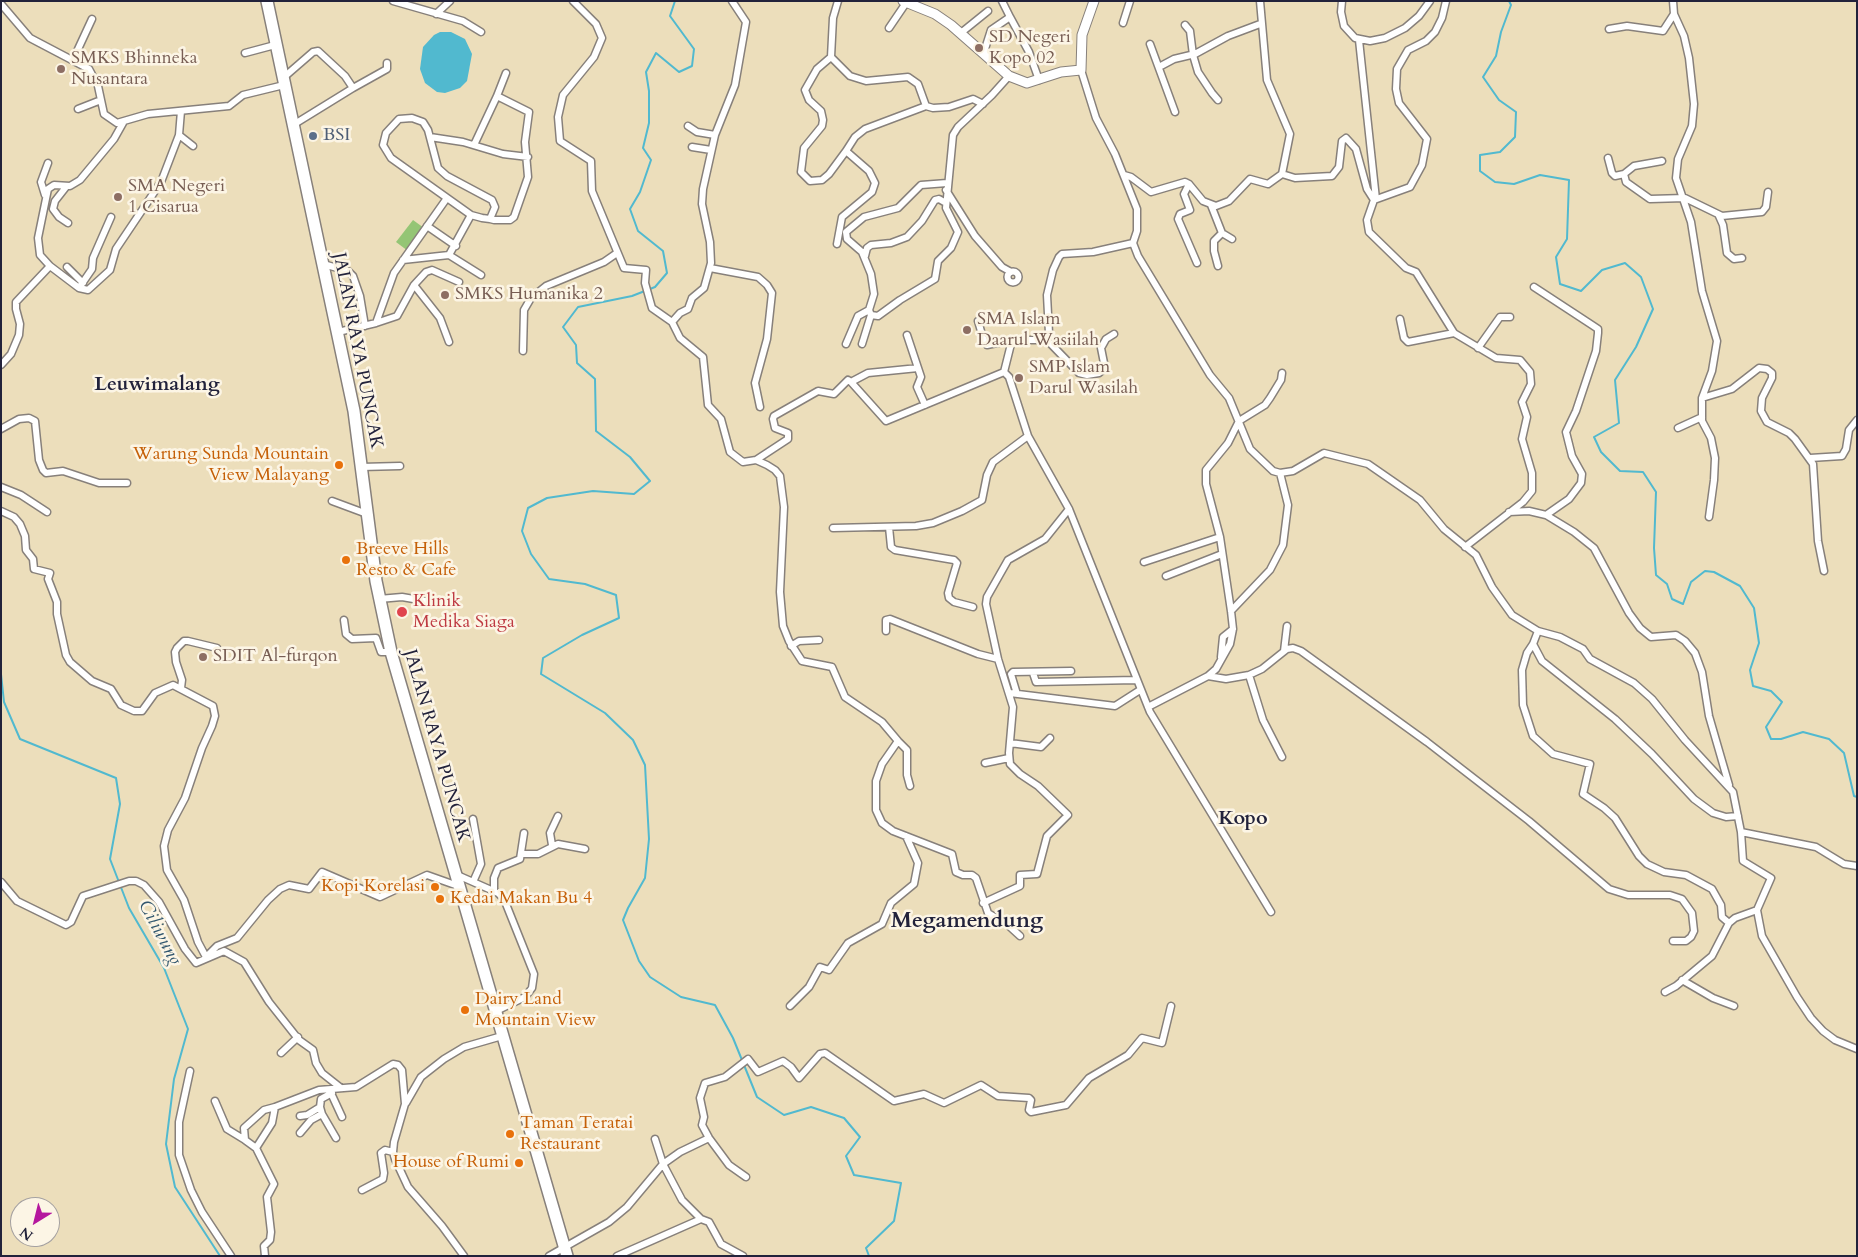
<!DOCTYPE html>
<html>
<head>
<meta charset="utf-8">
<style>
  body { margin:0 }
  #map { position:relative; width:1858px; height:1257px; overflow:hidden; background:#ecdebb; font-family:Cardo,serif }
  canvas { display:block }
  .frame { position:absolute; inset:0; border:2px solid #22223b; pointer-events:none }
  .north { position:absolute; left:10px; top:1197px; width:50px; height:50px; box-sizing:border-box; background:#fcf5e5; border:1px solid #a5a1a1; border-radius:50%; rotate:216deg; font-size:14px; font-weight:700; line-height:20px; text-align:center; color:#22223b }
  .north::after { content:''; display:block; margin:auto; width:18px; height:22px; background:#b5179e; clip-path:polygon(50% 0,100% 100%,50% 72%,0 100%) }
</style>
</head>
<body>
<div id="map">
<canvas width="1858" height="1257"></canvas>
<div class="frame"></div>
<div class="north">N</div>
</div>
<script>
const ctx = document.querySelector('canvas').getContext('2d');
ctx.lineJoin = 'round';
function fillPath(path, color) {
  ctx.fillStyle = color;
  ctx.fill(path, 'evenodd');
}
function toPath(rows) {
  const path = new Path2D();
  for (const r of rows) {
    if (r.length === 3) {
      path.moveTo(r[0] + r[2], r[1]);
      path.arc(r[0], r[1], r[2], 0, 2 * Math.PI);
      continue;
    }
    path.moveTo(r[0], r[1]);
    for (let i = 2; i < r.length; i += 2) path.lineTo(r[i], r[i + 1]);
  }
  return path;
}
function strokePath(path, color, width, dash) {
  ctx.strokeStyle = color;
  ctx.lineWidth = width;
  ctx.lineCap = dash ? 'butt' : 'round';
  ctx.setLineDash(dash || []);
  ctx.stroke(path);
}
function drawText(font, color, halo, rows, align = 'center') {
  ctx.font = font + ' Cardo,serif';
  ctx.lineWidth = 5;
  ctx.setLineDash([]);
  ctx.textBaseline = 'middle';
  ctx.strokeStyle = halo;
  ctx.fillStyle = color;
  for (const [text, x, y, turn = 0] of rows) {
    ctx.save();
    ctx.translate(x, y);
    ctx.rotate((+turn || 0) * Math.PI / 180);
    ctx.textAlign = isNaN(turn) ? turn : align;
    if (halo) ctx.strokeText(text, 0, 0);
    ctx.fillText(text, 0, 0);
    ctx.restore();
  }
}
const green = toPath([
  [413,220,424,228,408,251,396,242]
]);
const water = toPath([
  [440,32,451,32,465,39,472,54,467,81,460,88,445,93,437,92,425,83,420,69,423,47,434,35]
]);
const stream = toPath([
  [675,1,670,16,694,49,692,66,679,72,656,53,646,72,649,91,649,123,643,148,651,160,640,192,630,209,638,231,663,251,667,273,655,287,632,296,578,307,563,327,576,345,577,363,595,379,596,431,630,457,650,481,634,494,593,491,547,498,528,508,522,531,531,554,549,579,585,584,616,595,619,618,582,635,543,658,541,674,605,713,633,740,645,765,649,839,645,878,628,908,623,920,639,961,650,977,681,997,715,1005,733,1038,757,1097,784,1115,811,1107,844,1118,860,1137,846,1156,854,1175,901,1183,894,1221,866,1248,869,1256],
  [1509,1,1511,5,1501,32,1496,56,1483,77,1499,100,1516,112,1515,137,1500,152,1480,155,1480,171,1495,182,1514,184,1540,175,1569,180,1567,239,1556,257,1560,284,1581,291,1602,270,1625,263,1641,277,1653,309,1636,347,1615,380,1619,423,1594,437,1601,452,1620,471,1643,472,1656,492,1654,548,1656,575,1667,584,1672,599,1683,604,1691,582,1705,571,1714,572,1740,586,1754,608,1759,643,1750,670,1753,686,1771,691,1782,702,1766,727,1771,739,1781,739,1803,732,1829,739,1844,753,1854,796,1857,797],
  [1,315,1,323],
  [1,674,4,702,20,739,116,778,120,804,110,859,129,908,164,968,188,1029,174,1079,166,1144,175,1187,220,1256]
]);
const street = toPath([
  [393,1,463,21,481,32],
  [573,1,596,24,602,38,594,57,563,95,558,117,560,141,591,161,592,191,624,268,646,270,645,283,652,308,672,322,680,338,703,357,708,405,721,419,730,452,743,462,756,460,767,465,775,470,780,476,784,507,780,592,783,626,789,641,802,661,832,667,845,697,882,722,898,741,882,764,876,781,876,810,882,823,893,831,952,854,956,872,963,875,972,875,976,878,988,913,1008,925,1020,936],
  [838,1,833,18,831,57,850,76,866,81,908,77,918,84,926,106,933,108,949,107,973,99,983,104],
  [1260,1,1267,80,1290,134,1282,174],
  [1342,1,1341,12,1344,26,1355,38,1370,41,1385,38,1405,28,1419,16,1430,1],
  [1673,1,1674,14,1684,36,1689,58,1694,104,1692,126,1678,159,1676,178,1691,222,1702,291,1717,341,1712,371,1702,398,1702,421,1711,438,1715,458,1714,480,1709,517],
  [1,4,30,38,89,69,98,86,104,114,117,123,148,114,229,106,243,95,284,85],
  [436,14,450,1],
  [1010,17,1029,52,1039,80],
  [1123,23,1130,1],
  [1185,25,1190,31,1193,55,1198,72,1212,93,1218,100],
  [889,28,906,3],
  [1609,29,1627,26,1663,31,1674,14],
  [962,32,988,11],
  [1359,40,1376,199],
  [1150,44,1175,112],
  [984,52,991,30,1010,17,1002,1],
  [245,53,275,45],
  [831,57,817,69,805,90,809,100,821,111,823,120,822,126,804,148,801,172,810,181,822,180,829,174,846,151,869,171,875,183,872,192,842,217,837,244],
  [73,60,92,19],
  [1159,67,1174,59,1195,54,1228,36,1260,24],
  [1081,70,1096,118,1115,154,1137,209,1137,231,1133,243,1138,256,1210,375,1229,398,1250,449,1273,471,1280,473,1293,471,1324,453,1368,464,1420,500,1444,529,1476,555,1492,587,1512,615,1538,631,1560,637,1583,649,1590,659,1634,683,1652,699,1685,740,1733,792,1741,832,1743,861,1771,878,1757,910,1762,936,1797,997,1811,1018,1823,1031,1835,1040,1857,1049],
  [283,78,313,52,318,51,345,76,353,88,293,125],
  [353,88,387,69,387,63],
  [497,96,506,73],
  [78,109,101,100],
  [181,111,179,135,193,146],
  [688,126,697,132,715,135],
  [430,137,463,142,503,154,528,157],
  [474,145,497,96,529,112,525,142,528,177,514,217,510,220,494,220,490,219,482,218,471,215,391,158,383,145,386,133,399,119,412,118,423,122,428,130,438,168,447,176,492,200,495,207,490,219],
  [692,147,711,150],
  [846,151,855,137,865,129,926,106],
  [1608,158,1612,173,1615,176,1624,174],
  [1662,161,1634,166,1624,174,1626,182,1650,199,1685,198,1722,216,1762,212,1766,207,1768,192],
  [1124,175,1131,177,1151,192,1185,182,1189,184,1203,201,1216,206,1229,201,1250,179,1268,184,1282,174,1295,178,1332,176,1339,167,1342,141,1346,138,1356,149,1367,189,1374,200],
  [947,183,921,185,898,208,864,217,846,232,847,239,862,252,871,274,874,294,869,310,871,315,878,316,900,300,935,279,938,261,951,248,958,232,946,208,953,135,958,127,992,95,1009,76],
  [1189,184,1184,194,1190,210,1180,214,1178,219,1197,263],
  [66,187,55,201,53,209,59,217,68,223],
  [946,190,975,236,1002,267,1011,272],
  [45,195,41,182,48,163],
  [1374,200,1367,220,1369,232,1406,268,1416,272,1454,333,1496,358,1520,360,1530,372,1531,384,1522,402,1527,417,1522,439,1532,473,1532,491,1523,502,1465,547],
  [1374,200,1410,187,1422,165,1427,139,1399,103,1396,89,1397,69,1408,50,1426,41,1435,32,1442,18,1446,1],
  [1211,205,1222,233,1232,239],
  [1719,216,1723,225,1727,253,1734,259,1742,258],
  [111,217,93,258,92,269,79,288,50,266,40,255,38,238,48,189,54,185,70,186,80,180,114,139,123,123],
  [427,226,456,246],
  [1133,243,1093,252,1062,254,1059,257,1053,270,1047,295,1049,333,1041,340,1012,340,1004,372,1009,377,1028,436,1069,509,1150,712,1271,912],
  [449,255,481,275],
  [865,256,867,248,871,245,891,243,907,237,922,221,935,200,939,199,946,203],
  [403,260,449,255,471,215],
  [323,264,348,271,353,276,360,296,365,326],
  [1218,266,1214,251,1214,241,1222,233],
  [67,267,83,283],
  [710,268,758,277,767,285,772,293,767,339,755,383,760,407],
  [1013,277,5.5],
  [414,285,440,318,449,342],
  [1534,287,1592,325,1598,329,1598,333,1596,351,1576,411,1566,432,1572,456,1582,474,1581,483,1569,499,1546,515],
  [79,288,88,290,110,270,116,249,161,182,179,135],
  [1400,319,1404,338,1408,342,1454,333],
  [978,321,983,338,987,345,1012,340],
  [672,322,680,313,688,309,692,298,704,288,711,263,710,242,702,204,703,189,715,135,735,85,746,22,732,1],
  [376,323,397,316,414,285,426,272,432,270,459,282],
  [338,332,376,323,394,273,447,198],
  [907,335,921,377,917,387,925,405],
  [1045,338,1079,373,1087,375,1099,373,1105,368,1101,348,1106,339,1114,334],
  [846,344,858,316,869,310],
  [862,344,871,315],
  [1478,348,1500,317,1510,317],
  [523,351,524,310,531,298,546,286,604,262,617,253],
  [1,365,11,354,19,335,20,324,16,309,16,302,50,266],
  [851,382,886,421,1004,372],
  [1702,398,1732,389,1759,368,1767,369,1772,373,1772,378,1762,398,1761,411,1767,422,1789,433,1795,439,1813,464,1818,541,1824,571],
  [1678,428,1702,417],
  [1,429,19,419,29,418,35,421,39,460,43,470,46,473,63,471,99,483,127,483],
  [1810,458,1842,456,1846,449,1849,430,1857,420],
  [756,460,788,439,788,433,775,428,773,419,774,416,818,391,834,394,848,380,851,382,868,373,918,368],
  [361,467,400,466],
  [1,487,21,495,47,512],
  [332,501,367,514],
  [1,511,14,517,20,524,25,536,26,550,33,559,34,569,50,573,48,579,57,602,57,614,66,655,70,662,92,681,111,689,121,705,134,711,142,711,155,693,173,685,213,706,215,716,212,726,202,748,185,798,168,830,164,846,167,870,184,900,198,942,206,957,217,946,237,938,268,900,280,889,289,885,309,889,322,872,380,897,427,875,458,886],
  [1509,512,1529,511,1546,515,1574,532,1594,548,1629,613,1640,628,1651,637,1676,635,1685,641,1695,653,1702,672,1709,716,1729,785],
  [889,527,891,547,895,550,954,560,957,563,948,593,949,598,954,602,973,607],
  [833,528,916,526,933,523,962,511,982,500,987,475,993,462,1028,436],
  [1144,562,1220,537],
  [1166,576,1222,554],
  [379,599,402,597,431,602],
  [1231,611,1270,570,1283,545,1288,505,1280,473],
  [344,620,346,634,352,639,376,638,381,652,391,652],
  [886,631,886,620,890,619,978,654,998,659],
  [1538,631,1533,644,1527,653,1522,670,1523,705,1533,736,1553,754,1590,764,1583,794,1604,808,1615,818,1639,856,1647,864,1664,872,1686,875,1712,889,1721,905,1722,917,1729,923],
  [1533,644,1542,661,1615,719,1652,754,1694,799,1713,813,1726,817,1738,816],
  [791,646,799,641,819,640],
  [1284,651,1287,626],
  [1221,657,1223,637,1233,629],
  [1033,673,1036,682,1136,680],
  [1249,675,1263,720,1282,757],
  [1208,676,1226,679,1249,675,1262,669,1287,649,1293,648,1301,651,1427,742,1529,821,1609,889,1628,895,1670,895,1682,899,1692,913,1694,931,1691,937,1686,941,1673,941],
  [181,688,182,680,176,662,175,652,177,648,184,641,188,641,217,648],
  [1010,693,1115,706,1140,690],
  [1017,694,1011,674,1013,672,1071,671],
  [1148,707,1208,676,1216,669,1230,644,1233,629,1231,611,1220,537,1206,484,1206,470,1228,443,1239,421,1265,405,1270,398,1281,380,1282,373],
  [898,741,907,750,907,775,910,786],
  [1010,743,1041,747,1050,738],
  [985,763,1009,758],
  [473,819,481,864,473,882],
  [1741,832,1816,847,1844,864,1857,866],
  [552,845,550,833,558,816],
  [522,854,538,854,558,844,585,849],
  [455,874,498,893,504,899,534,974,532,988,525,997,494,1012],
  [1,882,17,901,66,925,71,922,83,896,129,881,136,881,144,885,159,902,185,949,196,963,224,951,244,962,269,1002,299,1040,313,1050,316,1063,322,1073,341,1088],
  [494,891,494,878,498,868,520,859,524,833],
  [983,903,1020,886,1020,875,1037,874,1047,836,1068,815,1038,786,1020,774,1010,764,1009,753,1013,707,998,659,986,604,987,597,1008,560,1045,539,1069,509],
  [1682,980,1713,998,1734,1006],
  [1665,992,1676,986,1712,956,1729,923,1735,918,1757,910],
  [790,1006,809,987,820,967,829,970,848,943,882,924,891,903,914,884,918,863,906,836],
  [281,1053,298,1037],
  [190,1071,179,1122,179,1155,191,1190,202,1212,231,1256],
  [330,1091,342,1117],
  [215,1101,227,1129,245,1140],
  [406,1103,421,1077,444,1059,464,1047,502,1036],
  [322,1114,336,1138],
  [300,1116,307,1115,320,1107,321,1099,332,1093],
  [300,1133,311,1120,322,1114,320,1107],
  [256,1148,245,1140,244,1128,264,1110,275,1107],
  [746,1177,729,1165,709,1138,702,1125,704,1117,700,1098,705,1083,725,1077,748,1059,758,1072,783,1061,791,1067,799,1078,820,1054,825,1053,894,1101,924,1094,944,1103,981,1085,998,1096,1029,1098,1031,1100,1029,1110,1031,1112,1066,1105,1089,1078,1128,1055,1142,1038,1162,1043,1171,1006],
  [362,1190,383,1179,384,1173,381,1153,385,1150,393,1152],
  [701,1219,682,1200,663,1164,680,1152,709,1138],
  [265,1256,264,1246,270,1240,271,1232,267,1197,274,1184,256,1148,272,1123,275,1107,319,1090,356,1087,393,1064,398,1065,402,1070,405,1104,394,1142,393,1152,395,1159,408,1187,442,1226,464,1256],
  [549,1256,609,1222,627,1207,663,1164,655,1139],
  [617,1256,701,1219,709,1222,721,1244,743,1256]
]);
const secondary = toPath([
  [903,1,935,14,951,25,1009,76,1027,83,1061,72,1081,70,1082,35,1094,1]
]);
const highway = toPath([
  [267,1,354,411,376,581,391,652,567,1256]
]);
const markers = [
  [979,48,5,"#8d6e63"],
  [61,69,5,"#8d6e63"],
  [313,136,5,"#5c6f8a"],
  [118,197,5,"#8d6e63"],
  [445,295,5,"#8d6e63"],
  [967,330,5,"#8d6e63"],
  [1019,378,5,"#8d6e63"],
  [339,465,5,"#e8710a"],
  [346,560,5,"#e8710a"],
  [402,612,6,"#e0444e"],
  [203,657,5,"#8d6e63"],
  [435,887,5,"#e8710a"],
  [440,899,5,"#e8710a"],
  [465,1010,5,"#e8710a"],
  [510,1134,5,"#e8710a"],
  [519,1163,5,"#e8710a"]
];
const educationNames = [
  ["SD Negeri",989,38],
  ["Kopo 02",989,59],
  ["SMKS Bhinneka",71,59],
  ["Nusantara",71,80],
  ["SMA Negeri",128,187],
  ["1 Cisarua",128,208],
  ["SMKS Humanika 2",455,295],
  ["SMA Islam",977,320],
  ["Daarul Wasiilah",977,341],
  ["SMP Islam",1029,368],
  ["Darul Wasilah",1029,389],
  ["SDIT Al-furqon",213,657]
];
const serviceNames = [
  ["BSI",323,136]
];
const streetNames = [
  ["JALAN RAYA PUNCAK",357,351,79],
  ["JALAN RAYA PUNCAK",436,746,74]
];
const foodNames = [
  ["Warung Sunda Mountain",329,455,"right"],
  ["View Malayang",329,476,"right"],
  ["Breeve Hills",356,550],
  ["Resto & Cafe",356,571],
  ["Kopi Korelasi",425,887,"right"],
  ["Kedai Makan Bu 4",450,899],
  ["Dairy Land",475,1000],
  ["Mountain View",475,1021],
  ["Taman Teratai",520,1124],
  ["Restaurant",520,1145],
  ["House of Rumi",509,1163,"right"]
];
const healthNames = [
  ["Klinik",413,602],
  ["Medika Siaga",413,623]
];
const waterNames = [
  ["Ciliwung",159,933,62]
];
const quarterNames = [
  ["Leuwimalang",157,385],
  ["Kopo",1243,819]
];
const districtNames = [
  ["Megamendung",967,922]
];
fillPath(green, '#94c575');
fillPath(water, '#51b9cf');
strokePath(stream, '#51b9cf', 2);
strokePath(street, '#87807b', 9);
strokePath(secondary, '#87807b', 11);
strokePath(highway, '#87807b', 14);
strokePath(street, '#fff', 6);
strokePath(secondary, '#fff', 9);
strokePath(highway, '#fff', 11);
for (const [x, y, r, color] of markers) {
  const dot = new Path2D();
  dot.arc(x, y, r, 0, 2 * Math.PI);
  ctx.fillStyle = color;
  ctx.fill(dot);
  strokePath(dot, '#fcf5e5', 2);
}
drawText('18px', '#785e54', '#fcf5e5', educationNames, 'left');
drawText('18px', '#4e5e75', '#fcf5e5', serviceNames, 'left');
drawText('18px', '#22223b', '#fcf5e5', streetNames);
drawText('18px', '#c56008', '#fcf5e5', foodNames, 'left');
drawText('18px', '#be3a42', '#fcf5e5', healthNames, 'left');
drawText('italic 19px', '#32576f', '#fcf5e5', waterNames);
drawText('bold 20px', '#22223b', '#fcf5e5', quarterNames);
drawText('bold 22px', '#22223b', '#fcf5e5', districtNames);
</script>
</body>
</html>
